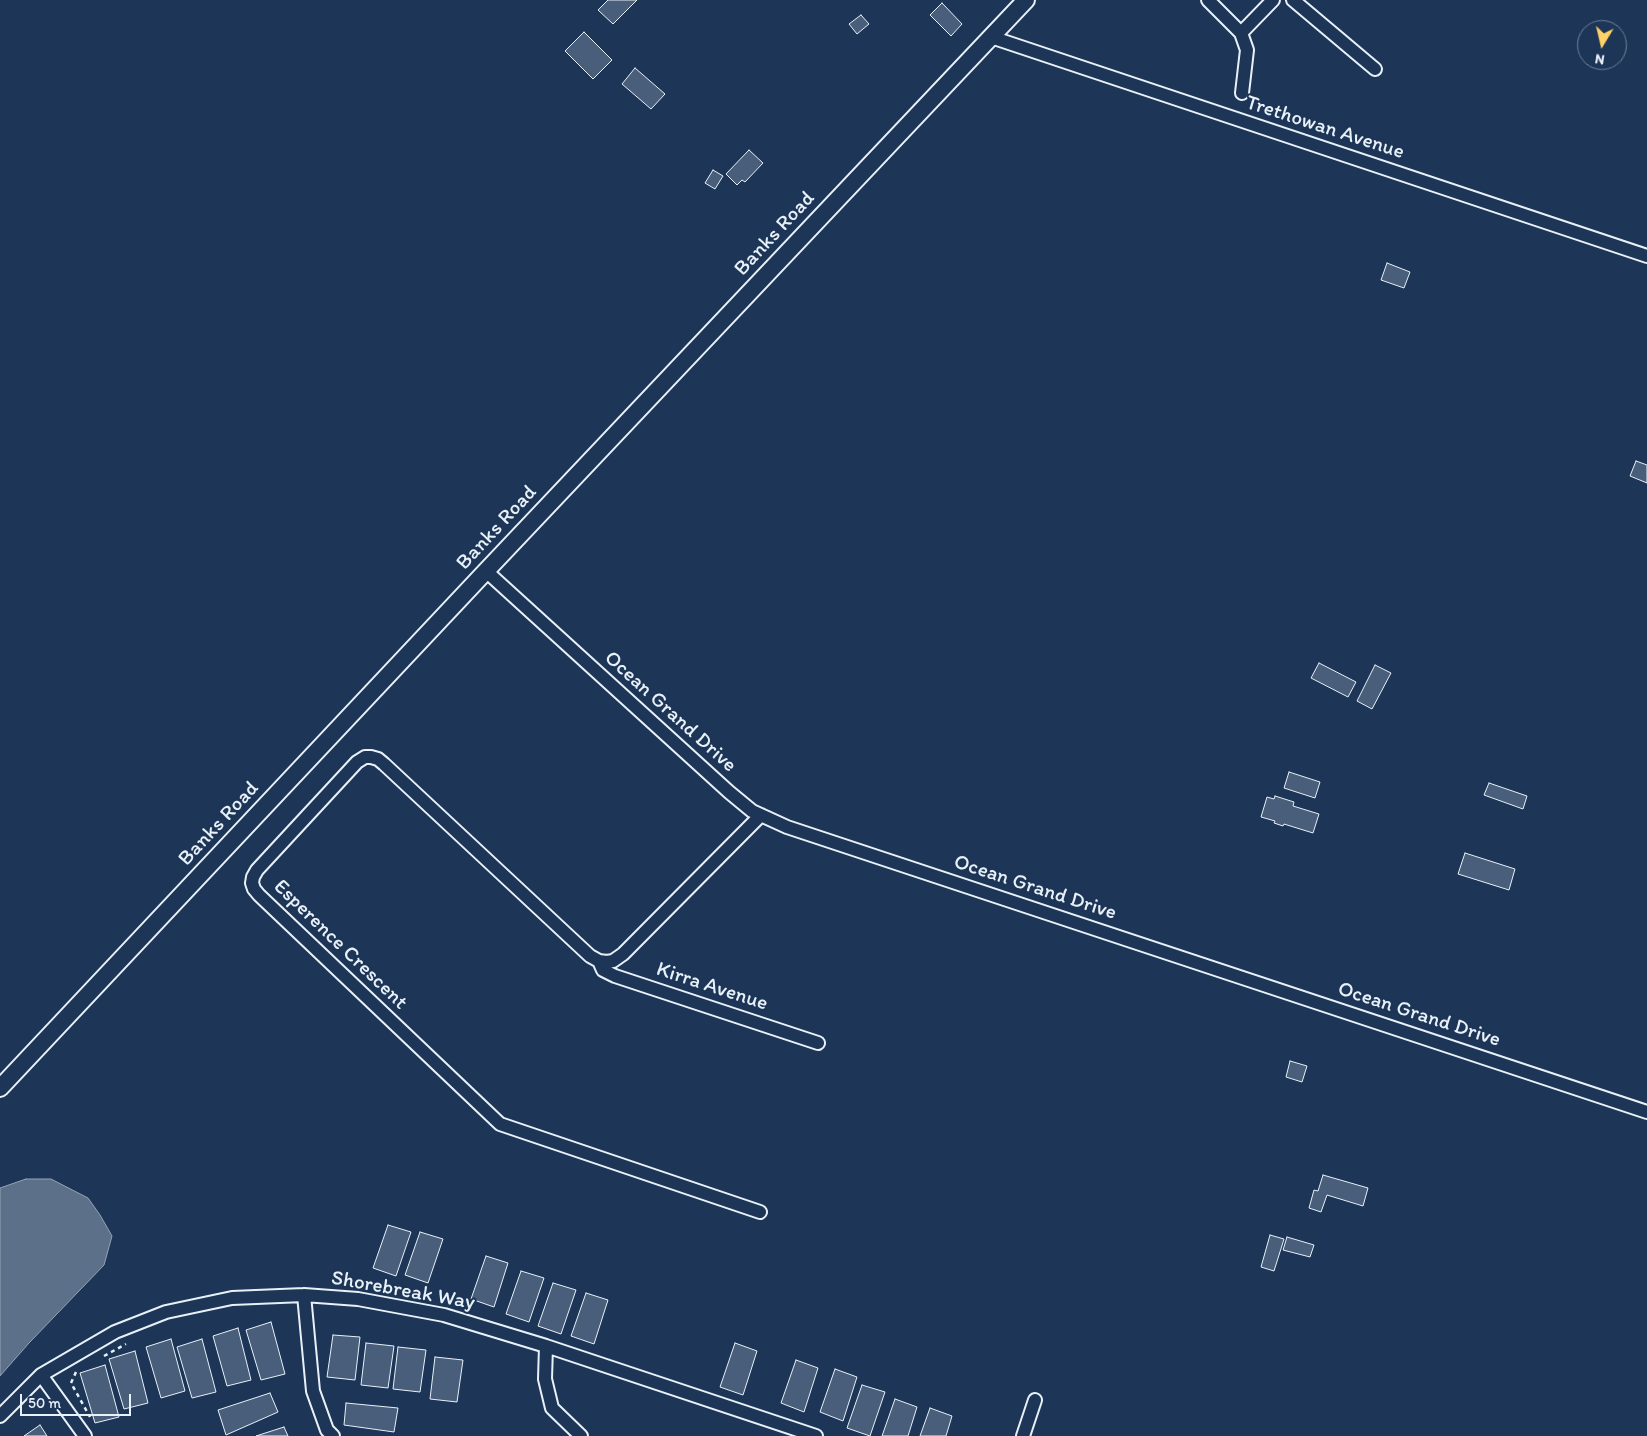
<!DOCTYPE html>
<html>
<head>
<meta charset="utf-8">
<style>
  body { margin:0 }
  #map { position:relative; width:1647px; height:1436px; overflow:hidden; background:#1d3557; font-family:Itim,sans-serif }
  canvas { display:block }
  .north { position:absolute; left:1577px; top:20px; width:50px; height:50px; box-sizing:border-box; background:#1d3557; border:1px solid #6e8097; border-radius:50%; rotate:189deg; font-size:14px; font-weight:700; line-height:20px; text-align:center; color:#e8f1f8 }
  .north::after { content:''; display:block; margin:auto; width:18px; height:22px; background:#ffd166; clip-path:polygon(50% 0,100% 100%,50% 72%,0 100%) }
  .scale { position:absolute; left:20px; top:1394px; width:111px; height:22px; box-sizing:border-box; border:2px solid #e8f1f8; border-top:0; padding-left:6px; font-size:15px; line-height:18px; white-space:nowrap; color:#e8f1f8; -webkit-text-stroke:4px #1d3557; paint-order:stroke }
</style>
</head>
<body>
<div id="map">
<canvas width="1647" height="1436"></canvas>
<div class="north">N</div>
<div class="scale">50 m</div>
</div>
<script>
const ctx = document.querySelector('canvas').getContext('2d');
ctx.lineJoin = 'round';
function fillPath(path, color) {
  ctx.fillStyle = color;
  ctx.fill(path, 'evenodd');
}
function toPath(rows) {
  const path = new Path2D();
  for (const r of rows) {
    path.moveTo(r[0], r[1]);
    for (let i = 2; i < r.length; i += 2) path.lineTo(r[i], r[i + 1]);
  }
  return path;
}
function strokePath(path, color, width, dash) {
  ctx.strokeStyle = color;
  ctx.lineWidth = width;
  ctx.lineCap = dash ? 'butt' : 'round';
  ctx.setLineDash(dash || []);
  ctx.stroke(path);
}
function drawText(font, color, halo, rows, align = 'center') {
  ctx.font = font + ' Itim,sans-serif';
  ctx.lineWidth = 4;
  ctx.setLineDash([]);
  ctx.textBaseline = 'middle';
  ctx.strokeStyle = halo;
  ctx.fillStyle = color;
  for (const [text, x, y, turn = 0] of rows) {
    ctx.save();
    ctx.translate(x, y);
    ctx.rotate((+turn || 0) * Math.PI / 180);
    ctx.textAlign = isNaN(turn) ? turn : align;
    if (halo) ctx.strokeText(text, 0, 0);
    ctx.fillText(text, 0, 0);
    ctx.restore();
  }
}
const water = toPath([
  [26,1179,51,1179,88,1198,100,1215,112,1236,104,1265,29,1343,0,1376,0,1188,26,1179]
]);
const building = toPath([
  [608,0,637,0,613,24,598,10,608,0],
  [942,3,962,24,951,36,930,15,942,3],
  [861,15,869,24,857,34,849,24,861,15],
  [584,32,612,60,593,79,565,51,584,32],
  [635,68,665,94,651,109,622,84,635,68],
  [749,150,763,163,745,182,742,180,737,185,726,174,749,150],
  [713,170,723,176,715,189,705,183,713,170],
  [1387,263,1410,272,1404,288,1381,280,1387,263],
  [1636,461,1647,465,1647,483,1630,476,1636,461],
  [1319,663,1356,682,1348,697,1311,678,1319,663],
  [1375,665,1391,673,1372,709,1357,701,1375,665],
  [1289,772,1320,782,1315,798,1284,788,1289,772],
  [1489,783,1527,796,1523,809,1484,795,1489,783],
  [1275,796,1294,802,1293,806,1319,814,1313,833,1284,824,1283,826,1274,823,1275,821,1261,817,1267,797,1274,799,1275,796],
  [1465,853,1515,869,1509,890,1458,874,1465,853],
  [1290,1061,1307,1066,1302,1082,1286,1077,1290,1061],
  [1323,1175,1368,1188,1363,1206,1327,1195,1321,1212,1309,1208,1314,1190,1318,1191,1323,1175],
  [388,1225,411,1232,396,1276,373,1268,388,1225],
  [420,1232,443,1239,428,1283,405,1275,420,1232],
  [1270,1235,1284,1239,1274,1271,1261,1267,1270,1235],
  [1287,1237,1314,1245,1310,1257,1283,1250,1287,1237],
  [486,1256,508,1263,494,1307,471,1299,486,1256],
  [521,1271,544,1278,529,1322,506,1314,521,1271],
  [553,1283,576,1290,561,1334,538,1326,553,1283],
  [586,1293,608,1300,594,1344,571,1336,586,1293],
  [271,1322,285,1374,261,1380,246,1330,271,1322],
  [238,1328,251,1380,227,1386,213,1336,238,1328],
  [333,1335,360,1337,355,1380,327,1377,333,1335],
  [171,1339,185,1391,161,1398,146,1347,171,1339],
  [202,1339,216,1392,192,1398,177,1347,202,1339],
  [366,1343,394,1346,388,1388,361,1385,366,1343],
  [735,1343,757,1351,743,1395,720,1387,735,1343],
  [398,1347,426,1350,420,1392,393,1389,398,1347],
  [135,1351,148,1403,124,1409,109,1359,135,1351],
  [435,1357,463,1360,457,1402,430,1399,435,1357],
  [796,1360,818,1368,804,1412,781,1403,796,1360],
  [105,1365,119,1417,95,1423,80,1373,105,1365],
  [835,1369,857,1377,843,1421,820,1412,835,1369],
  [862,1385,885,1392,870,1436,847,1428,862,1385],
  [270,1393,278,1412,226,1435,218,1410,270,1393],
  [895,1399,917,1407,908,1436,882,1436,895,1399],
  [346,1403,398,1408,394,1432,344,1425,346,1403],
  [930,1408,952,1416,946,1436,920,1436,930,1408],
  [40,1425,47,1436,24,1436,40,1425],
  [284,1427,288,1436,256,1436,284,1427]
]);
const path = toPath([
  [104,1356,126,1344],
  [76,1372,71,1383,90,1417],
  [33,1401,44,1404]
]);
const minor = toPath([
  [1208,0,1241,33,1247,50,1242,93],
  [1293,0,1375,69],
  [1241,33,1273,0],
  [991,37,1647,256],
  [486,571,729,792,752,811,787,827,1647,1112],
  [599,961,603,970,615,976,818,1043],
  [760,1212,500,1124,259,895,254,889,252,883,253,877,257,870,357,762,365,757,371,757,378,759,384,764,590,956,599,961,607,962,613,961,623,954,761,815],
  [304,1295,313,1391,327,1430,333,1436],
  [546,1346,545,1379,552,1408,581,1436],
  [41,1375,85,1436],
  [0,1416,41,1375,115,1332,166,1312,232,1298,304,1295,358,1299,444,1315,546,1346,816,1436],
  [1023,1436,1035,1400]
]);
const tertiary = toPath([
  [0,1088,486,571,1026,0]
]);
const streetNames = [
  ["Trethowan Avenue",1325,128,18],
  ["Banks Road",775,234,-47],
  ["Banks Road",497,528,-47],
  ["Ocean Grand Drive",670,712,42],
  ["Banks Road",219,824,-47],
  ["Ocean Grand Drive",1035,888,18],
  ["Esperence Crescent",340,945,44],
  ["Kirra Avenue",712,987,18],
  ["Ocean Grand Drive",1419,1015,18],
  ["Shorebreak Way",403,1291,10]
];
fillPath(water, '#5d7089');
strokePath(water, '#95a4b5', 1);
fillPath(building, '#495e7a');
strokePath(building, '#e8f1f8', 1);
strokePath(minor, '#e8f1f8', 16);
strokePath(tertiary, '#e8f1f8', 20);
strokePath(path, '#e8f1f8', 2.5, [4, 4]);
strokePath(minor, '#1d3557', 12);
strokePath(tertiary, '#1d3557', 16);
drawText('21px', '#e8f1f8', '#1d3557', streetNames);
</script>
</body>
</html>
